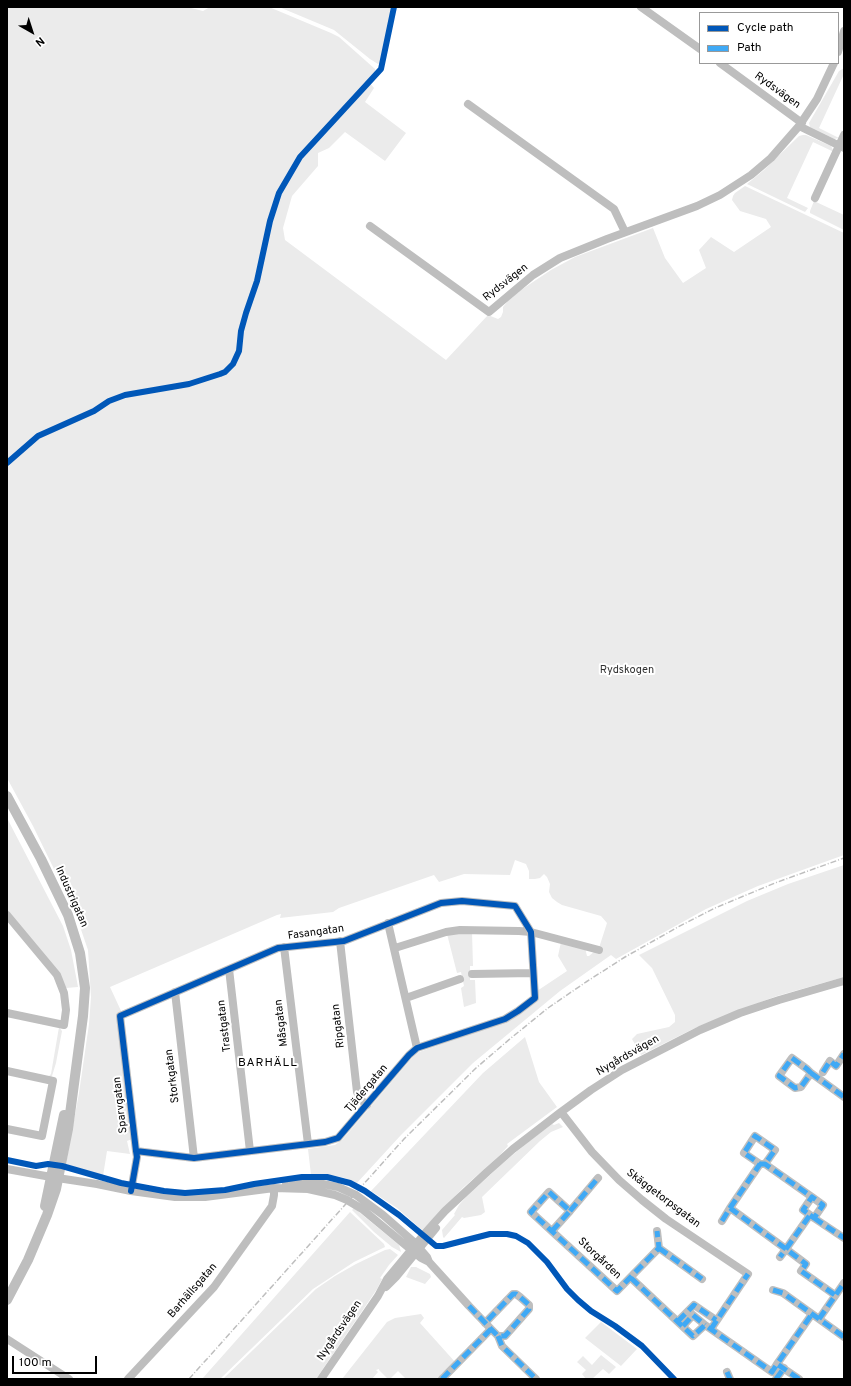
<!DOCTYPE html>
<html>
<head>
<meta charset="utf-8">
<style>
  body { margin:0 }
  #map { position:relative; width:851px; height:1386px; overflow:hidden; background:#fff; font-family:Overpass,sans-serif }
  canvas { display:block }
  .frame { position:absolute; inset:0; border:8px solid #000; pointer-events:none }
  .legend { position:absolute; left:699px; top:12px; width:140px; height:52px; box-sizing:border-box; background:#fff; border:1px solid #999; margin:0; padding:5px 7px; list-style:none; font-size:12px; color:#000 }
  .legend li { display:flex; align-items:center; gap:8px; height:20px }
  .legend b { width:20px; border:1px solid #999 }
  .north { position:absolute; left:12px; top:12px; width:40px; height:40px; -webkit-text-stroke:3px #fff; paint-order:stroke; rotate:141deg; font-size:11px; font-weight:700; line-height:16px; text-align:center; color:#000 }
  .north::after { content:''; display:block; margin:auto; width:14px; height:18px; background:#000; clip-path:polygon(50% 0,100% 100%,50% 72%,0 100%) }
  .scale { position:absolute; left:12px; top:1356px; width:85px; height:18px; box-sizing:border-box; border:2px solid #000; border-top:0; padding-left:5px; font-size:12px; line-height:14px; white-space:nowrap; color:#000; -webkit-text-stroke:3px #fff; paint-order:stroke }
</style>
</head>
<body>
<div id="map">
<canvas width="851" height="1386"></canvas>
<div class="frame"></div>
<ul class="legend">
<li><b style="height:5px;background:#0057b8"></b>Cycle path</li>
<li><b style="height:5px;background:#3fa9f5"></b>Path</li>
</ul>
<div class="north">N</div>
<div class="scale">100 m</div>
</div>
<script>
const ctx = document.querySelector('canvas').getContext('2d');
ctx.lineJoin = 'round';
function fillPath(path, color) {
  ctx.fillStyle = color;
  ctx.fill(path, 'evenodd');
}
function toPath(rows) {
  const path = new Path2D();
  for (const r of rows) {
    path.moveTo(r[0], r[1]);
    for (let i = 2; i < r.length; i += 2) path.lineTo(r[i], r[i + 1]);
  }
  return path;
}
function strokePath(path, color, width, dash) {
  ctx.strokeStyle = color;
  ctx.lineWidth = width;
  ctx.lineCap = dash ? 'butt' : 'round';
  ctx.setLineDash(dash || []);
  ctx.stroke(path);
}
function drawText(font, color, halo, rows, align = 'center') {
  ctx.font = font + ' Overpass,sans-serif';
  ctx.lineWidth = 4;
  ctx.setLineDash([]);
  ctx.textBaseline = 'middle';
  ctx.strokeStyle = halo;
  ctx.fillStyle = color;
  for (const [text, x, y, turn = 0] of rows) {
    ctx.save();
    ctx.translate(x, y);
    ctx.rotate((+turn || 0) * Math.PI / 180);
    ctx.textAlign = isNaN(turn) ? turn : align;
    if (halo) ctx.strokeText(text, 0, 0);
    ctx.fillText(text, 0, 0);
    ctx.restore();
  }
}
const green = toPath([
  [7,7,150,7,153,8,158,7,187,7,203,11,210,7,269,7,331,33,339,37,375,69,376,73,369,82,374,88,365,102,406,133,385,161,345,132,329,148,318,153,318,166,292,196,283,228,285,240,446,360,488,315,498,319,501,317,503,312,503,307,508,301,521,290,551,270,575,257,653,228,665,258,683,283,706,268,699,250,711,237,734,252,771,227,766,219,740,211,732,200,733,196,735,193,745,186,844,233,844,855,758,886,706,909,616,959,611,955,560,991,473,1063,401,1135,356,1184,345,1178,326,1174,311,1175,308,1149,335,1145,343,1139,412,1058,419,1052,511,1020,537,991,567,971,558,956,561,942,585,948,587,956,589,956,595,951,598,951,607,923,601,916,562,905,557,902,552,898,549,892,550,884,547,877,544,874,540,878,535,879,529,879,529,871,526,864,515,860,510,875,464,874,439,882,434,875,339,908,333,912,280,918,281,914,277,915,110,987,122,1013,132,1139,127,1141,130,1154,107,1151,103,1176,66,1164,79,1093,89,1024,91,997,88,950,75,912,33,826,7,778],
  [279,7,392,7,380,63,378,64,370,59,334,30],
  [844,68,844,74,819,128,839,138,834,139,810,127,809,123,839,71],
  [803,135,806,135,831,146,834,152,813,142,787,198,808,208,805,212,747,184,764,170,799,136],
  [814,201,844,215,844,230,810,213,810,211],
  [7,818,63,926,71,950,78,987,66,988,7,911],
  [844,865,844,977,777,996,727,1015,693,1029,641,1055,632,1039,637,1034,669,1027,675,1022,675,1015,652,968,639,955,747,901,788,884],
  [472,932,473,966,470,966,470,980,475,980,476,1003,464,1007,461,988,464,986,461,972,457,973,447,934],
  [59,1027,62,1031,56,1063,52,1076,51,1077,48,1077,51,1074],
  [525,1037,539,1082,557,1107,507,1144,508,1146,500,1155,464,1187,422,1230,397,1208,371,1191,483,1073],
  [559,1123,563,1127,551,1132,540,1141,482,1197,485,1212,481,1215,464,1218,462,1217,444,1238,443,1237,442,1230,455,1215,454,1214,459,1205,467,1196,502,1164,528,1142,552,1124,554,1125],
  [354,1208,399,1245,401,1252,392,1247,374,1232,352,1210],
  [350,1212,384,1244,385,1247,354,1262,313,1289,220,1379,202,1379],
  [390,1249,398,1255,389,1265,380,1278,382,1279,377,1289,316,1379,223,1379,316,1289,335,1276,356,1264,385,1250],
  [411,1267,416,1267,430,1274,431,1277,425,1284,406,1277],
  [421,1314,424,1318,420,1323,456,1363,441,1374,439,1379,406,1379,398,1371,390,1379,388,1379,379,1370,379,1369,376,1370,378,1372,372,1379,342,1379,387,1322,395,1318],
  [601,1322,637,1349,621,1366,585,1338],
  [601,1355,616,1367,609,1374,603,1369,592,1379,586,1379,582,1374,586,1370,577,1362,583,1356,592,1365]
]);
const minor = toPath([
  [641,7,700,49],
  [838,52,844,31],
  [720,63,802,123],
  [468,104,614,209,625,232],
  [799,126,844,148],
  [815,198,844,135],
  [370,226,489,312,533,275,560,258,607,239,697,206,720,195,751,175,771,158,799,126,817,99,834,63],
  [7,915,57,975,64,993,66,1010,64,1025,7,1013],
  [388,923,417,1048],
  [340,941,357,1092,360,1099,367,1105],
  [284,947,308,1144],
  [395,948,446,932,460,930,519,931,531,932,599,950],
  [229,969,250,1151],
  [472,974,533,973],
  [175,992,194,1158],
  [406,998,460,979],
  [792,1058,807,1069,811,1073,801,1087,795,1088,779,1076,792,1058],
  [7,1071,53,1081,42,1136,7,1129],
  [823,1072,830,1061,836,1066,844,1054],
  [811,1073,844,1097],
  [561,1112,592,1152,619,1180,642,1200,666,1219,748,1274,711,1329],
  [760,1164,765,1164,812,1197],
  [7,1169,51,1177,97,1184,131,1191,175,1197,205,1197,274,1188,308,1189,335,1195,347,1200,362,1209,421,1258,429,1262,469,1306,491,1329,498,1336,505,1336,529,1309,529,1305,520,1297,516,1294,513,1294,485,1323],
  [286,1184,301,1182,318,1183,338,1187,356,1195,383,1215,415,1243,427,1257,429,1262],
  [131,1191,137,1157,136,1151,120,1016,278,948,344,941,441,903,462,901,515,906,531,932,535,998,518,1011,505,1019,417,1048,409,1055,338,1138,325,1142,194,1158,136,1151],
  [730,1208,760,1164,744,1153,755,1136,775,1150,765,1164],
  [570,1211,598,1178],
  [810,1215,814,1218,823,1205,812,1197,803,1210,810,1215,786,1249,806,1264,801,1271,835,1295],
  [814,1218,844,1238],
  [722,1221,730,1208,786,1249,780,1257],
  [552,1231,570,1211,549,1192,531,1212,617,1291,659,1248,657,1231],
  [659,1248,702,1279],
  [631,1278,693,1336,705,1325,772,1372,777,1364],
  [386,1287,396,1277,436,1228],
  [773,1290,783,1293,844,1337],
  [819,1319,844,1283],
  [678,1321,694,1305,716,1320],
  [683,1326,693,1315,705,1325],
  [498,1336,502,1346,536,1379],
  [7,1339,69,1379],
  [727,1372,730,1379],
  [128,1379,214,1287,272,1206,274,1195,274,1188],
  [321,1379,378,1296,387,1279,426,1232,445,1211,487,1172,513,1149,561,1112,591,1090,622,1070,700,1030,740,1013,779,1000,844,981],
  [442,1379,491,1329],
  [776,1379,784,1368],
  [799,1379,777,1364,812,1314]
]);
const major = toPath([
  [7,796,41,859,68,915,80,953,85,988,83,1016,68,1129,56,1189,47,1215,28,1260,7,1300],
  [45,1206,64,1115]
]);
const rail = toPath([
  [189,1379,404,1139,476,1068,511,1038,548,1008,586,982,625,957,678,927,715,908,775,883,844,858]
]);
const quiet = toPath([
  [792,1058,807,1069,811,1073,801,1087,795,1088,779,1076,792,1058],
  [823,1072,830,1061,836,1066,844,1054],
  [811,1073,844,1097],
  [761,1164,765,1164,812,1197],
  [730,1208,760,1164,744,1153,755,1136,775,1150,765,1164],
  [570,1211,598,1178],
  [810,1215,814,1218,823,1205,812,1197,803,1210,810,1215,786,1249,806,1264,801,1271,835,1295],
  [814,1218,844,1238],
  [722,1221,730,1208,786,1249,780,1257],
  [552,1231,570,1211,549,1192,531,1212,617,1291,659,1248,657,1231],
  [659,1248,702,1279],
  [631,1278,693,1336,705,1325,772,1372,777,1364],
  [773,1290,783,1293,844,1337],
  [469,1306,491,1329,498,1336,505,1336,529,1309,529,1305,520,1297,516,1294,513,1294,485,1323],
  [819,1319,844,1283],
  [678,1321,694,1305,716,1320],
  [683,1326,693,1315,705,1325],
  [711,1329,748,1274],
  [498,1336,502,1346,536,1379],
  [727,1372,730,1379],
  [442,1379,491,1329],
  [776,1379,784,1368],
  [799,1379,777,1364,812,1314]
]);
const cycleway = toPath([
  [7,463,38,436,94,411,109,401,125,395,189,384,220,374,225,372,233,364,239,351,241,331,246,313,257,281,270,221,279,193,300,157,381,69,394,7],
  [7,1160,36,1166,48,1164,62,1166,121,1183,164,1191,185,1193,225,1190,254,1184,302,1177,327,1177,350,1183,365,1191,399,1215,436,1246,443,1246,490,1234,507,1234,516,1236,528,1243,547,1262,567,1289,578,1300,591,1311,615,1326,642,1346,674,1379],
  [131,1191,137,1157,136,1151,120,1016,278,948,344,941,441,903,462,901,515,906,531,932,535,998,518,1011,505,1019,417,1048,409,1055,338,1138,325,1142,194,1158,136,1151]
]);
const streetNames = [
  ["Rydsvägen",777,91,36],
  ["Rydsvägen",506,283,-38],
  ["Industrigatan",71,897,66],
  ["Fasangatan",316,933,-8],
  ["Måsgatan",282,1023,-97],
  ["Trastgatan",225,1026,-97],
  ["Ripgatan",339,1026,-97],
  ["Nygårdsvägen",628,1056,-30],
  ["Storkgatan",173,1076,-97],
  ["Tjädergatan",367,1089,-50],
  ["Sparvgatan",121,1105,-97],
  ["Skäggetorpsgatan",663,1199,37],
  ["Storgården",599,1259,43],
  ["Barhällsgatan",193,1291,-49],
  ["Nygårdsvägen",340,1331,-56]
];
const parkNames = [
  ["Rydskogen",627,671]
];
const neighbourhoodNames = [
  ["BARHÄLL",268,1064]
];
fillPath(green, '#ebebeb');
strokePath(minor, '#bebebe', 8);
strokePath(major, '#bebebe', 10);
strokePath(rail, '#bebebe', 1.5, [6, 2, 1, 2]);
strokePath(quiet, '#3fa9f5', 5, [10, 5]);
strokePath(cycleway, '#0057b8', 6);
drawText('11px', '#000', '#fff', streetNames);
drawText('11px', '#323232', '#fff', parkNames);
ctx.letterSpacing = '1px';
drawText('12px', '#000', '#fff', neighbourhoodNames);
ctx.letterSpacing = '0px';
</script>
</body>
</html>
